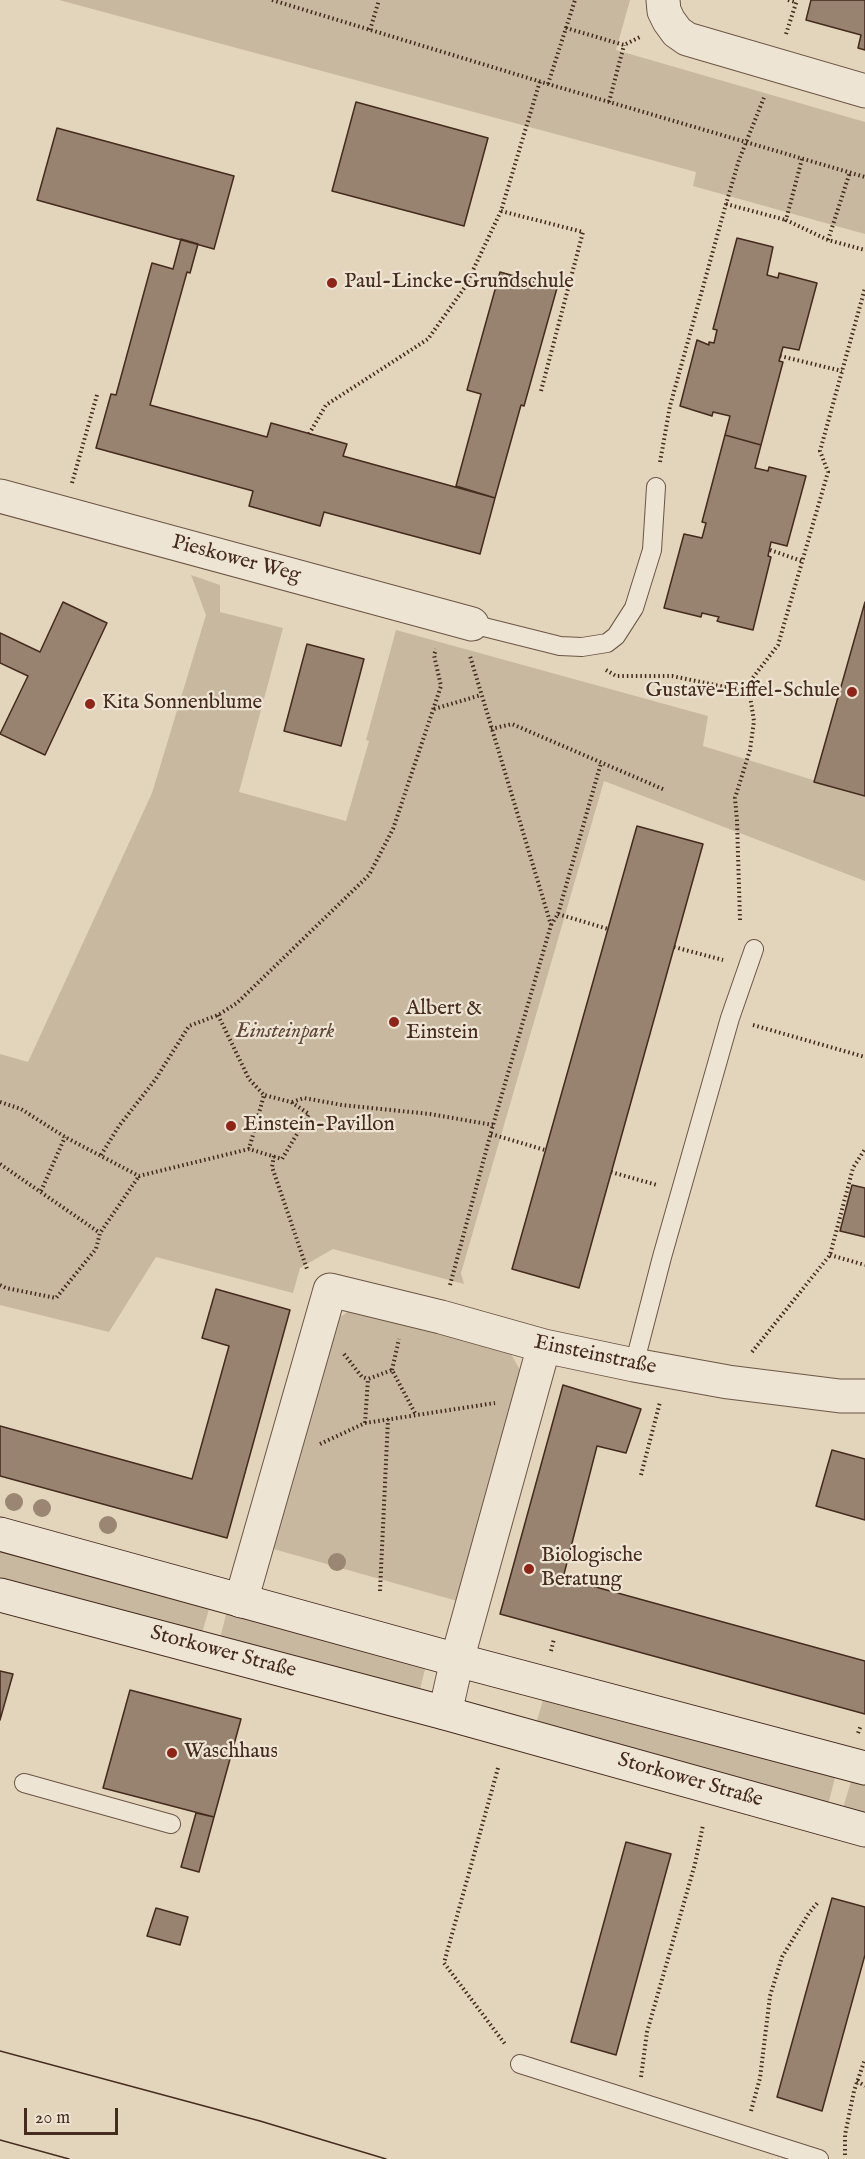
<!DOCTYPE html>
<html>
<head>
<meta charset="utf-8">
<style>
  body { margin:0 }
  #map { position:relative; width:865px; height:2159px; overflow:hidden; background:#e3d5bb; font-family:"IM FELL English",serif }
  canvas { display:block }
  .scale { position:absolute; left:24px; top:2108px; width:94px; height:27px; box-sizing:border-box; border:3px solid #452a1e; border-top:0; padding-left:8px; font-size:18px; line-height:21px; white-space:nowrap; color:#452a1e; -webkit-text-stroke:4px #ede4d3; paint-order:stroke }
</style>
</head>
<body>
<div id="map">
<canvas width="865" height="2159"></canvas>
<div class="scale">20 m</div>
</div>
<script>
const ctx = document.querySelector('canvas').getContext('2d');
ctx.lineJoin = 'round';
function fillPath(path, color) {
  ctx.fillStyle = color;
  ctx.fill(path, 'evenodd');
}
function toPath(rows) {
  const path = new Path2D();
  for (const r of rows) {
    path.moveTo(r[0], r[1]);
    for (let i = 2; i < r.length; i += 2) path.lineTo(r[i], r[i + 1]);
  }
  return path;
}
function strokePath(path, color, width, dash) {
  ctx.strokeStyle = color;
  ctx.lineWidth = width;
  ctx.lineCap = dash ? 'butt' : 'round';
  ctx.setLineDash(dash || []);
  ctx.stroke(path);
}
function drawText(font, color, halo, rows, align = 'center') {
  ctx.font = font + ' "IM FELL English",serif';
  ctx.lineWidth = 4.5;
  ctx.setLineDash([]);
  ctx.textBaseline = 'middle';
  ctx.strokeStyle = halo;
  ctx.fillStyle = color;
  for (const [text, x, y, turn = 0] of rows) {
    ctx.save();
    ctx.translate(x, y);
    ctx.rotate((+turn || 0) * Math.PI / 180);
    ctx.textAlign = isNaN(turn) ? turn : align;
    if (halo) ctx.strokeText(text, 0, 0);
    ctx.fillText(text, 0, 0);
    ctx.restore();
  }
}
const green = toPath([
  [59,0,630,0,616,50,865,122,865,234,693,186,696,172],
  [191,575,220,585,220,612,283,628,239,792,346,821,369,741,366,740,396,630,708,716,703,746,865,796,865,881,604,781,461,1273,464,1284,333,1249,300,1268,293,1293,156,1257,109,1332,0,1305,0,1054,28,1062,152,793,206,615],
  [351,1310,500,1348,511,1354,519,1368,520,1375,461,1602,270,1548,338,1318],
  [0,1541,212,1599,202,1633,0,1578],
  [229,1603,428,1658,419,1693,220,1638],
  [545,1693,836,1774,828,1805,536,1724],
  [852,1778,865,1782,865,1814,843,1808]
]);
const building = toPath([
  [811,0,865,0,865,50,858,48,861,35,806,20,811,0],
  [356,102,488,138,464,226,332,191,356,102],
  [57,128,234,176,214,249,37,200,57,128],
  [737,238,773,247,767,275,778,278,779,273,817,283,799,350,783,347,779,361,783,362,761,445,725,435,730,416,713,412,712,416,680,406,697,340,709,345,709,342,714,343,717,330,713,329,737,238],
  [181,239,198,244,190,273,187,272,150,405,267,437,271,423,347,444,343,456,495,498,480,554,324,512,320,526,249,506,253,491,96,448,111,394,116,395,152,263,173,269,181,239],
  [500,272,557,288,524,406,521,405,495,498,456,486,481,394,467,390,500,272],
  [725,435,761,445,755,468,768,471,769,467,806,476,787,546,771,542,768,556,771,557,753,630,720,622,717,621,719,617,702,613,701,617,664,608,684,534,702,538,706,523,702,522,725,435],
  [63,602,107,623,45,755,0,734,28,676,0,663,0,633,40,652,63,602],
  [865,602,865,796,814,782,865,602],
  [307,644,364,659,341,746,284,731,307,644],
  [637,826,703,844,579,1288,512,1269,637,826],
  [852,1185,865,1188,865,1237,840,1231,852,1185],
  [216,1289,290,1310,227,1538,0,1476,0,1426,192,1479,229,1346,202,1338,216,1289],
  [563,1385,641,1409,626,1453,597,1446,563,1578,865,1661,865,1714,500,1614,563,1385],
  [832,1450,865,1459,865,1520,816,1506,832,1450],
  [0,1671,13,1674,0,1720,0,1671],
  [130,1690,241,1719,214,1817,103,1788,130,1690],
  [196,1813,214,1817,199,1872,181,1867,196,1813],
  [626,1842,671,1854,616,2055,571,2042,626,1842],
  [832,1898,865,1907,865,1955,822,2111,777,2097,832,1898],
  [156,1908,188,1917,180,1945,147,1936,156,1908]
]);
const path = toPath([
  [272,0,548,84,865,177],
  [788,0,796,2],
  [566,28,575,0],
  [370,30,379,0],
  [786,34,797,0],
  [548,84,566,28,624,45,642,36],
  [609,102,624,45],
  [802,159,786,220,828,240,865,250],
  [726,204,786,220],
  [501,211,583,232,541,391],
  [828,240,850,172],
  [780,356,842,371],
  [309,434,326,405,428,339,465,287,501,211,540,81],
  [660,462,670,406,726,204,739,160,765,95],
  [72,483,97,395],
  [770,550,802,561],
  [606,670,616,676,672,676,725,687,748,684,778,645,828,472,820,451,865,288],
  [434,709,481,695],
  [491,729,512,724,665,790],
  [558,914,608,929],
  [740,920,737,821,735,798,750,750,754,721,748,684],
  [551,925,558,914,601,763],
  [674,947,723,960],
  [218,1015,249,1079,264,1095,249,1149],
  [753,1025,865,1057],
  [0,1102,21,1109,65,1137,139,1176,249,1149,282,1159,309,1114,291,1102,264,1095],
  [292,1102,304,1098,342,1105,430,1114,493,1125],
  [491,1134,545,1150],
  [101,1155,119,1126,155,1080,189,1026,218,1015,237,1003,369,875,393,829,441,686,434,655,436,649],
  [274,1156,272,1167,307,1269],
  [0,1164,100,1233],
  [611,1172,657,1185],
  [41,1191,65,1137],
  [830,1255,865,1265],
  [0,1285,6,1288,56,1298,96,1249,100,1233,139,1176],
  [450,1285,493,1125,551,925,470,656],
  [752,1352,830,1255,853,1168,865,1149],
  [344,1354,362,1377,368,1379],
  [392,1370,399,1339],
  [365,1423,368,1379,392,1370,416,1415],
  [320,1444,365,1423,495,1403],
  [641,1475,660,1402],
  [380,1591,388,1419],
  [551,1651,554,1639],
  [858,1733,861,1725],
  [498,1768,444,1963,505,2044],
  [641,2077,647,2032,695,1864,703,1825],
  [857,2081,865,2086],
  [751,2111,760,2078,770,1996,782,1957,809,1913,819,1901],
  [845,2155,845,2135,854,2091,865,2059]
]);
const lane = toPath([
  [472,624,560,646,582,647,607,643,616,636,634,608,652,550,656,487],
  [634,1365,662,1257,730,1018,754,949],
  [24,1783,171,1824],
  [520,2064,819,2159]
]);
const street = toPath([
  [663,0,664,11,669,21,677,32,687,39,865,91],
  [0,496,472,624],
  [241,1601,330,1290,441,1317,544,1346,634,1365,728,1382,840,1396,865,1396],
  [445,1713,457,1660,544,1346]
]);
const secondary = toPath([
  [0,1534,457,1660,865,1768],
  [0,1595,445,1713,865,1830]
]);
const tram = toPath([
  [0,2051,260,2121,386,2159],
  [0,2140,69,2159]
]);
const trees = [
  [14,1502],
  [42,1508],
  [108,1525],
  [337,1562]
];
const markers = [
  [332,283,6,"#8f2418"],
  [852,692,6,"#8f2418"],
  [90,704,6,"#8f2418"],
  [394,1022,6,"#8f2418"],
  [231,1126,6,"#8f2418"],
  [529,1569,6,"#8f2418"],
  [172,1753,6,"#8f2418"]
];
const poiNames = [
  ["Paul-Lincke-Grundschule",344,283],
  ["Gustave-Eiffel-Schule",840,692,"right"],
  ["Kita Sonnenblume",102,704],
  ["Albert &",406,1010],
  ["Einstein",406,1034],
  ["Einstein-Pavillon",243,1126],
  ["Biologische",541,1557],
  ["Beratung",541,1581],
  ["Waschhaus",184,1753]
];
const streetNames = [
  ["Pieskower Weg",236,560,15],
  ["Einsteinstraße",595,1356,12],
  ["Storkower Straße",223,1653,15],
  ["Storkower Straße",690,1781,16]
];
const parkNames = [
  ["Einsteinpark",285,1033]
];
fillPath(green, '#c8b8a0');
fillPath(building, '#978370');
strokePath(building, '#452a1e', 1.5);
strokePath(lane, '#6c5545', 20);
strokePath(street, '#6c5545', 35);
strokePath(secondary, '#452a1e', 35);
strokePath(path, '#452a1e', 4, [1.5, 3]);
strokePath(lane, '#ede4d3', 18);
strokePath(street, '#ede4d3', 33);
strokePath(secondary, '#ede4d3', 33);
strokePath(tram, '#452a1e', 1.5);
ctx.fillStyle = '#9a8673';
for (const [x, y] of trees) {
  ctx.beginPath();
  ctx.arc(x, y, 9, 0, 2 * Math.PI);
  ctx.fill();
}
for (const [x, y, r, color] of markers) {
  const dot = new Path2D();
  dot.arc(x, y, r, 0, 2 * Math.PI);
  ctx.fillStyle = color;
  ctx.fill(dot);
  strokePath(dot, '#ede4d3', 2);
}
drawText('21px', '#452a1e', '#ede4d3', poiNames, 'left');
drawText('21px', '#452a1e', '#ede4d3', streetNames);
drawText('italic 21px', '#5f4638', '#ede4d3', parkNames);
</script>
</body>
</html>
